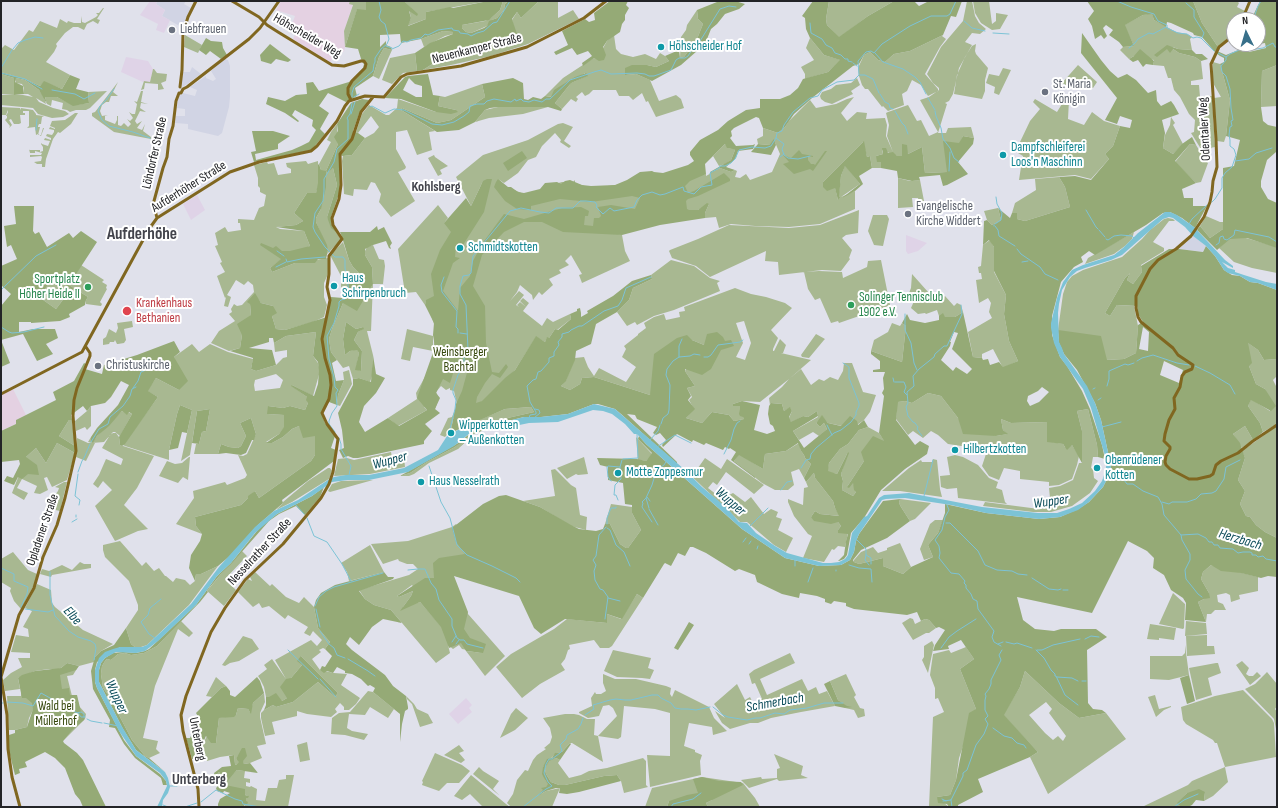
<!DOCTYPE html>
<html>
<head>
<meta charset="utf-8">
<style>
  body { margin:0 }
  #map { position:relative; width:1278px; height:808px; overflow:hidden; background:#e0e1eb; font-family:"Sofia Sans Condensed",sans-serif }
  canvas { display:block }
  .frame { position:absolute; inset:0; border:2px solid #232427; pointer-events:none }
  .north { position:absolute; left:1226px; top:12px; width:40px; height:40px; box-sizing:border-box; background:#fff; border:1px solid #a7a7a9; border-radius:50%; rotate:355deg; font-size:11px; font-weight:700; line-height:16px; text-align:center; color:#232427 }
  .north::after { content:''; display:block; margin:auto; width:14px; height:18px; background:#38708a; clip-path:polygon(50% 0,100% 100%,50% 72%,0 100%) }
</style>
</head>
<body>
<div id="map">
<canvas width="1278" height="808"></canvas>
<div class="frame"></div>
<div class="north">N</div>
</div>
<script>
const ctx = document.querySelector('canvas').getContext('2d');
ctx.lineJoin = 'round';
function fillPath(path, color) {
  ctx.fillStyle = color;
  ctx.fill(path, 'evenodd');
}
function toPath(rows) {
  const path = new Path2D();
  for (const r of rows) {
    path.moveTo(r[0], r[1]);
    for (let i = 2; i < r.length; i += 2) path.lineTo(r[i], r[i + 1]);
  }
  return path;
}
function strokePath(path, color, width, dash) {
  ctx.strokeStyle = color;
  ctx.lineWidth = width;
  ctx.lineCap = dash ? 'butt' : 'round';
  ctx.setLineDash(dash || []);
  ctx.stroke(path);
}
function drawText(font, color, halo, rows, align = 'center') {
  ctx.font = font + ' "Sofia Sans Condensed",sans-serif';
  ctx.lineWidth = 4;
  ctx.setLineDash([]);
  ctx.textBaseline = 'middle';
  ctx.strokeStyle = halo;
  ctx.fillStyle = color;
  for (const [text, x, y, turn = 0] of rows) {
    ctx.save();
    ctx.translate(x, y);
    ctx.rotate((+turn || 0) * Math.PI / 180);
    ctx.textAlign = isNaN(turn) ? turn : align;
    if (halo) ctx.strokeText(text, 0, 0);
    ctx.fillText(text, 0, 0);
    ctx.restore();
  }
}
const built = toPath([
  [156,1,186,1,184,4,191,8,183,28,162,16,165,10,156,4,157,2],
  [225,59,228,60,230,66,230,97,229,107,222,133,218,136,188,129,188,124,175,123,176,116,185,116,185,109,177,108,179,96,183,93,195,96,197,90,190,87,206,76,206,78,213,81,216,79,211,71],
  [192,67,201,74,183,87,181,84,183,72,190,72],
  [1193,236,1206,246,1203,252,1179,249]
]);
const industrial = toPath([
  [281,1,350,1,350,4,353,4,344,31,345,47,344,52,340,51,338,54,336,53,330,62,293,39,299,27,292,24,295,16,276,10],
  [13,389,26,415,16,420,16,424,1,431,1,395]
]);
const education = toPath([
  [150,1,157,2,156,4,165,10,162,16,170,20,164,33,156,30,158,24,140,15],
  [126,57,148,61,153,69,150,82,143,82,121,72],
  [197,195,205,210,191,220,183,204],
  [906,235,927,243,918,251,908,254,906,251],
  [466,698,472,705,469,708,472,712,458,724,449,714]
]);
const green = toPath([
  [350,1,366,1,366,10,357,10,345,47,344,31,353,5,349,4],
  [404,1,484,1,483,2,426,12,426,19,407,26,411,18,409,10,411,8],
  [503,1,508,1,505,4,504,10,497,18,492,20,487,26,471,33,466,32,462,28,462,25,485,21,491,18,500,10],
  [539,1,558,1,558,18,573,10,579,19,528,44,491,56,451,65,423,70,440,59,463,54,496,44,514,35,517,40,512,20,517,12,521,18],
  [829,1,894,1,868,16,839,38,827,25,826,19],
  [967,1,972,1,975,16,979,23,986,29,980,34,972,33,965,42,972,45,959,68,953,94,949,101,945,103,947,104,938,133,946,133,948,128,971,127,974,138,963,136,947,172,925,173,922,147,908,154,902,145,903,156,897,156,882,150,883,154,876,156,881,161,881,168,872,168,870,156,867,157,863,142,823,182,835,187,838,200,841,176,845,165,860,184,841,197,855,191,855,209,820,224,789,227,755,226,731,224,719,228,716,217,705,218,705,213,709,204,698,210,689,210,618,235,622,235,625,251,630,261,582,283,579,275,582,274,571,255,565,261,569,265,559,270,561,273,549,279,553,285,542,295,539,292,533,300,532,295,520,285,517,292,510,301,519,291,524,295,516,305,519,307,517,305,520,302,526,307,520,301,523,298,529,303,523,311,542,326,547,318,553,322,570,314,571,319,557,330,555,329,549,338,547,338,545,342,536,337,515,370,490,397,453,418,451,430,445,437,440,435,448,418,452,417,457,405,454,391,450,390,450,388,446,390,441,386,436,392,439,398,435,409,424,407,427,410,398,426,388,418,417,399,416,393,431,366,433,351,413,347,410,361,401,359,407,329,433,336,433,348,434,345,434,324,426,301,425,305,416,292,405,293,398,249,438,205,448,218,444,223,474,205,483,181,471,206,456,177,483,155,528,140,558,124,563,123,573,127,564,141,571,146,569,148,560,142,561,140,555,133,542,146,536,157,528,160,518,173,504,183,498,179,507,187,524,194,539,191,551,185,562,182,573,182,575,180,575,183,591,188,706,174,706,176,720,168,731,172,735,170,737,171,735,177,740,178,746,174,750,180,772,172,780,154,774,140,769,145,758,144,757,139,763,136,763,128,778,133,785,127,789,121,810,100,816,108,836,104,847,99,854,97,841,113,847,121,857,112,867,113,866,119,885,118,887,125,886,136,893,152,887,136,889,125,886,113,888,112,908,105,917,121,921,120,929,136,938,132,920,100,929,97,939,90,939,88,933,83,927,74,941,47,963,21],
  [973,1,989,1,992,24,996,21,996,13,1008,15,1000,29,992,30,981,23,975,13],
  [1193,1,1237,1,1239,3,1237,7,1245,11,1241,20,1234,20,1234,33,1218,47,1202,23],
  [103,8,104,8,97,19,100,20,98,24,93,21,87,24,84,30,78,27,73,27,65,33,56,44,57,46,54,52,46,62,70,75,62,89,44,82,40,86,25,79,1,72,1,47,2,48,5,45,14,50,29,30,33,32,40,21,57,28,60,19,67,23,68,21,74,23,81,23,81,16,82,22,85,23,96,17,98,15,96,13,99,13],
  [697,10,698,19,703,24,697,39,684,57,680,58,681,37,686,30,687,25],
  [1152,13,1154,20,1176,32,1187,34,1192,37,1190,39,1192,50,1178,49,1173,47,1167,49,1173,49,1179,53,1195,57,1201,61,1203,79,1191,81,1191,85,1199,85,1200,97,1212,96,1215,147,1210,148,1209,159,1206,157,1191,133,1194,132,1195,120,1189,114,1180,97,1174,90,1171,78,1168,78,1164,66,1153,65,1154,60,1134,56,1129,59,1120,50,1123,47,1134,46,1124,25,1143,15],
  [443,31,454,32,453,34,445,36,424,47,421,39],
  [185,35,202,45,198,53,184,47],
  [614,35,616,49,621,54,633,57,645,54,656,59,660,53,665,56,669,61,656,67,647,65,625,75,636,74,650,80,659,101,676,95,681,99,684,108,656,117,648,101,646,102,642,93,633,100,629,96,619,96,616,90,593,90,589,94,585,96,582,92,576,97,578,99,576,102,571,99,562,109,555,103,571,83,587,76,585,73,552,97,545,96,563,78,592,59,594,58,597,59,607,41],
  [943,35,942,36,946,39,940,47,925,74,938,89,938,91,928,96,921,85,912,80,907,91,902,94,904,105,888,111,883,106,882,107,868,89,865,89,862,85,859,76,858,68,864,55,870,52,878,60,885,62,894,54,910,51],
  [810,38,824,55,841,60,828,72,805,79,805,74,801,67,814,60,806,48],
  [976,44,975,51,976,54,988,68,985,80,985,91,982,99,954,94,957,75,965,57,972,46],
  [384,48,392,50,379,79,373,76,379,57],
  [415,53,417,71,403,73,392,84,382,80,390,58],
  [1213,62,1220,64,1230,100,1226,136,1224,142,1217,141,1214,98,1221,97,1213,83],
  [1078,65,1097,82,1093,88,1077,81,1073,89,1062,83],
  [1277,65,1277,106,1261,107,1262,71],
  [1003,68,1011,70,999,95,994,93,995,87,986,83,989,74,999,76],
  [153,69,154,69,157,73,167,74,166,81,161,83,164,89,158,90,158,84,145,83,144,89,141,90,144,81,150,82],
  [1,74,14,78,14,95,1,94],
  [16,78,25,80,39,90,44,97,46,104,36,98,39,102,53,108,65,111,69,114,63,117,52,118,38,114,33,108,1,105,1,95,23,95,33,97,28,94,24,94,24,88,22,84,16,83,15,79],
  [857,78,860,85,851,91,853,94,832,104,825,102,821,99,820,96,822,92,831,89,836,85,851,83],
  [118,82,113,92,118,96,111,96,109,102,106,102,102,105,100,111,102,116,108,115,105,116,105,120,115,124,117,120,117,116,118,116,118,125,121,126,124,123,128,127,131,124,127,119,130,121,133,118,129,112,132,114,135,114,137,104,134,101,137,102,141,91,143,91,141,102,148,104,141,103,140,108,146,112,140,111,135,121,137,124,142,121,137,128,142,130,145,124,143,131,151,137,151,139,114,132,92,116,92,113,95,112],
  [482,84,485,97,451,120,437,123,402,108,401,110,435,131,429,132,432,150,417,155,407,130,396,132,396,149,406,167,405,169,398,172,415,201,391,217,379,202,381,194,375,183,371,182,367,190,354,189,353,196,344,194,342,161,343,156,352,155,365,138,374,133,379,127,371,116,358,133,356,132,362,114,369,105,386,115,389,115,397,108,398,99,436,112,456,110,438,106,440,96,445,97],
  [107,91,90,108,86,110,76,110,70,112,67,110,62,109,63,103,52,100,51,106,47,104,45,97,57,97,73,105,75,105,89,103,88,92],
  [1035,99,1057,112,1065,99,1069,100,1068,119,1084,125,1092,112,1104,121,1120,126,1113,146,1105,154,1109,159,1091,179,1075,175,1019,180,1021,167,1023,167,1023,156,1018,153,1023,143,1020,142,1030,121,1040,109,1033,102],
  [1,107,20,108,20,110,21,108,33,110,36,114,36,115,44,116,42,117,41,124,39,124,38,126,38,127,40,127,38,135,41,135,43,128,44,128,41,136,38,134,36,135,35,127,27,128,29,126,29,111,23,111,23,113,25,113,25,115,20,115,21,123,19,124,14,124,11,119,9,120,12,125,9,128,10,126,5,120,7,118,7,116,6,116,8,112,8,110,6,115,2,115,1,121],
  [498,107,548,107,523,114,489,118,475,122,485,110],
  [75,113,78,113,71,124,60,133,58,132,53,139,46,159,45,167,42,167,42,164,37,164,34,162,41,161,42,157,41,156,30,157,30,155,41,155,42,153,35,151,35,153,30,153,29,149,29,150,40,150,40,152,43,151,43,147,41,144,42,143,42,144,48,146,50,141,44,140,45,138,51,140,51,138,46,136,47,134,52,135,54,132,54,130,49,129,50,127,55,129,55,128,50,126,52,121,65,120],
  [1171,117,1175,123,1173,125,1183,144,1173,154,1163,148,1165,135,1170,125],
  [337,124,338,144,326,171,333,168,337,185,327,217,341,240,327,254,328,250,316,222,316,218,321,209,321,170,319,164,331,142,327,140,331,132],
  [725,144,735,150,731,160,725,164,719,166,713,156],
  [1190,144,1196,145,1206,161,1208,163,1201,182,1196,183,1175,162],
  [434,155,435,157,448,166,440,170,442,174,438,176,428,158],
  [306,161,308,164,318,161,319,183,316,193,307,193,294,213,303,221,296,225,276,227,280,229,304,231,310,246,282,259,270,268,272,272,295,263,328,258,328,274,324,283,324,297,327,305,324,317,313,322,285,330,276,329,272,316,273,306,261,303,258,299,250,304,251,315,242,335,240,348,229,351,211,343,219,331,235,321,229,314,232,312,231,309,234,304,237,306,242,305,254,292,253,285,248,281,244,285,236,280,227,295,231,297,228,307,224,306,226,297,225,298,217,276,225,272,220,263,222,262,215,246,218,245,215,233,225,227,228,232,241,230,240,223,238,223,238,219,254,220,259,208,264,206,266,195,260,192,260,188,258,186,258,178,254,165,267,162,268,164,274,163,278,175,291,173,291,169,287,167,286,163],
  [1059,177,1065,187,1070,207,1025,221,1017,219,1017,214,1012,213,1015,203,1036,190,1035,179],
  [898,178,910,181,920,180,924,201,919,202,918,198,912,198,913,207,898,208],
  [998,208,1001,220,992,225,987,220,984,211],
  [859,210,858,233,846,235,842,238,852,250,849,258,850,259,841,271,822,270,779,275,778,262,765,261,766,251,710,277,696,266,672,258,669,251,670,250,698,239,729,225,789,228,820,225],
  [873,215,887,215,889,219,883,246,874,245,868,231],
  [1206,216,1220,222,1223,222,1223,229,1210,238,1200,226],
  [1168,218,1173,219,1175,221,1169,221,1153,242,1164,248,1164,251,1141,265,1142,272,1133,284,1127,280,1130,273,1125,278,1105,313,1110,316,1117,305,1134,306,1138,326,1136,353,1124,359,1106,360,1058,330,1063,294,1067,282,1072,276,1083,270,1122,257,1142,239,1150,230,1164,219],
  [1134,232,1132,239,1125,246,1114,254,1085,264,1088,258],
  [1215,236,1246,238,1277,247,1277,273,1252,268,1234,262,1219,248,1228,239],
  [990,240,994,247,994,272,1006,295,1004,314,1009,341,1018,361,1003,368,993,349,982,354,982,358,973,357,968,332,992,318,989,312,991,303,988,298,979,303,976,280,982,279,981,273,979,273,978,267,981,266,983,245],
  [343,242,349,260,353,267,359,273,360,282,359,284,347,288,347,292,343,298,341,297,341,276,330,255],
  [373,245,379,259,384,260,385,266,383,284,373,284,371,331,367,331,373,355,372,376,370,382,359,378,353,379,349,366,343,368,331,352,329,339,332,329,343,303,365,296,373,284,372,267,365,255,365,251,367,247],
  [346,322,356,329,363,327,363,329,358,332,354,340,362,351,361,371,356,369,359,353,357,349,350,351,345,355,343,339],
  [671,260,694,266,710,278,720,281,717,283,720,291,674,310,654,316,637,325,635,322,627,326,617,312,629,300,633,288,652,279,651,275],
  [881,260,890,305,870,314,869,312,862,312,862,315,839,323,838,321,831,323,820,298,815,300,808,289,804,272,819,271,842,272,843,278,867,267,868,261],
  [81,265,104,280,102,282,107,285,106,288,107,289,100,302,102,304,101,306,86,304,86,300,88,297,69,285],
  [912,274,937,302,945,296,954,306,957,303,961,305,963,312,955,317,945,317,939,316,937,310,926,314,925,313,918,314,911,308,915,299,912,294,909,293,911,288],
  [54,277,71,289,56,309,39,297],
  [735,288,751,294,766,297,785,303,792,308,771,330,778,338,773,349,773,351,774,351,780,339,786,345,783,353,781,353,811,360,789,379,801,369,811,385,819,379,824,381,830,377,838,380,843,371,844,363,852,363,863,392,876,395,870,412,864,420,857,425,842,426,828,423,822,416,816,423,820,427,824,423,827,429,819,436,813,432,799,440,793,431,818,417,817,411,808,417,803,416,791,423,789,418,792,411,790,408,784,411,782,404,771,403,770,405,769,398,782,387,789,379,760,402,742,401,733,404,740,406,744,419,734,421,729,415,712,412,702,423,686,418,694,409,689,400,692,397,687,388,695,386,685,371,686,369,704,345,692,340,650,395,594,377,582,378,580,384,570,390,561,386,566,380,575,358,584,357,588,367,594,376,599,368,626,382,636,367,622,357,626,349,624,346,638,335,638,334,646,328,644,323,654,317,664,314,666,320,680,317,679,312,685,311,684,307],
  [744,321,751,343,745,360,736,357,743,343,736,323],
  [132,321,133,327,124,329,126,340,124,343,118,344,117,344,115,340,114,342,110,342,109,344,103,345,103,339,106,337,109,329,116,333,118,328,117,323],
  [892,323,900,326,902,323,906,326,902,362,871,351,874,340,888,332],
  [316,332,313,356,318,363,320,371,313,396,292,385,292,386,307,397,308,403,305,410,290,406,283,408,268,406,268,414,284,415,284,428,279,434,266,442,272,443,283,437,292,429,299,426,315,436,315,455,311,461,259,498,255,491,241,505,195,517,196,526,202,534,176,524,194,498,193,491,225,482,227,485,245,478,247,475,238,455,243,456,247,454,256,434,251,418,240,423,246,436,241,446,238,448,229,447,221,444,218,454,194,454,196,444,199,444,202,432,206,431,210,409,197,411,190,455,181,461,192,410,180,405,177,414,169,450,169,460,125,446,123,445,158,397,147,391,156,378,179,390,174,357,192,344,199,352,210,344,228,352,253,359,251,369,256,371,276,365,283,358,287,357,287,350,275,352,274,343,286,336],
  [276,374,283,380,280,388,255,391,254,385,255,380],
  [816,334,825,339,824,340,809,358,802,357,801,355],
  [1247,342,1258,350,1264,360,1277,359,1277,376,1273,380,1277,388,1277,424,1263,432,1260,423,1248,406,1251,399,1270,411,1265,389,1256,384,1249,366],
  [349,370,352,384,340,406,337,405,338,395,344,380,343,372],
  [928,393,941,396,958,418,996,436,1007,434,1003,430,1001,419,1011,423,1047,422,1047,441,1063,444,1065,447,1072,445,1079,456,1077,465,1072,479,1059,485,1049,486,1049,482,1020,479,1020,471,1004,468,999,480,989,476,982,466,986,454,968,447,948,444,938,435,931,431,923,438,913,431,908,435,896,419,897,402,905,401,912,403],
  [91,406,91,426,87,430,85,427,76,431,75,421,87,411],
  [531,407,534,412,490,422,472,423,505,409],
  [1088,409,1097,445,1098,457,1093,457,1091,468,1093,469,1094,478,1098,481,1090,493,1072,506,1051,512,1033,512,983,506,985,502,1039,509,1051,508,1049,488,1060,486,1073,480,1079,463,1082,463,1082,431,1077,411],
  [122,411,127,414,128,412,132,414,120,436,115,432,113,432,104,442,92,443,88,442,91,437,91,441,93,442,97,436],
  [69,420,72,420,75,446,59,436],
  [1245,426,1253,440,1242,448,1233,434],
  [1277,426,1277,538,1265,532,1256,525,1250,517,1246,516,1240,504,1245,491,1238,480,1245,458,1242,451],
  [868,427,879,433,885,442,864,461,847,487,853,482,856,492,853,496,842,490,843,481,841,474,848,452,837,474,827,472,829,463,840,449,848,444,859,430],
  [113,433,116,433,119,437,120,445,154,456,137,488,124,505,148,529,138,531,115,541,95,506,112,490,103,481,98,488,93,484,99,475,106,459,121,465,123,459,102,448,110,435],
  [636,437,652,454,646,461,638,460],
  [77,438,88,443,95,443,86,461,76,457],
  [466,438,466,440,458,449,429,463,414,474,409,476,400,476,410,473,427,462,455,447],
  [57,443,75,453,67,480,52,487,47,477,44,478,48,490,40,494,34,493,37,486,22,479,17,488,28,493,24,500,12,493,26,457,36,448,46,463],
  [799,443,801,451,804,455,805,458,811,464,804,478,799,469,791,472,794,485,788,490,775,490,762,483,734,461,739,454,763,469,765,454,786,451],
  [391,452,392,458,404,457,405,467,370,474,334,476,338,459,347,458,354,460],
  [955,455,963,457,978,465,989,478,998,482,996,488,1002,490,1005,502,1007,504,958,498,957,488,947,489,941,487,940,476,950,475,947,457],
  [189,457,190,457,188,480,183,477,178,483,159,476,167,461,175,464,182,463],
  [584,457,588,474,578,475,576,474,567,479,557,468],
  [705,458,721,469,727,459,764,485,754,494,726,472,717,485,713,482,708,488,721,498,726,492,729,495,733,493,745,502,751,497,764,514,771,509,778,512,776,517,782,519,778,530,793,538,786,552,774,545,747,522,740,522,686,471,687,470,693,475],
  [933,459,937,460,940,489,942,497,900,491,882,491,909,468,921,460,922,462,932,462],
  [328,468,330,468,332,471,329,479,292,502,276,510,283,503,283,502,308,481],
  [555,469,571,485,576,488,580,515,587,517,586,530,571,526,540,507,523,501,555,496,551,470],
  [814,473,815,478,833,501,835,508,840,516,820,514,815,511,811,517,838,522,841,526,838,530,848,533,845,547,838,546,834,550,832,549,824,562,803,558,812,536,808,534,794,516,788,502,788,499,803,505,804,488,808,487,806,482],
  [373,480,330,492,328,491,332,484,341,481],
  [641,480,649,483,642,498,640,499,632,496,631,494,639,486,639,481],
  [64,482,67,482,60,511,46,508,51,498,53,500,55,495,58,491,59,488,55,487],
  [900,499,931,503,915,519,910,521,901,507,899,503],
  [611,504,632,507,632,513,641,530,628,548,626,548,620,544,610,524,605,524],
  [935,520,943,520,938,533,928,545,933,557,924,560,920,549,930,524],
  [456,524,519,594,452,575,468,614,505,656,485,676,466,651,483,653,462,649,459,645,453,649,448,645,450,653,436,663,391,610,374,605,365,599,359,590,409,575,418,569,413,564,407,564,399,561,398,559,383,564,371,544,408,541,452,527],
  [412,585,441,626,420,602,403,607,411,596,413,591,399,597,397,596],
  [120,541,142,566,146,562,154,571,159,568,165,576,166,576,173,582,176,578,185,580,190,585,195,581,196,574,201,574,218,566,189,605,147,645,141,647,136,648,131,644,126,628,138,610,138,605,129,581,105,557,103,550,103,545],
  [900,543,911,567,903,574,883,566,883,558,859,564,854,562,854,560,861,552,873,547,878,553,887,550,887,548],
  [370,545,384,572,349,581,347,572,341,563],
  [242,551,247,556,225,579,236,590,224,606,207,591,221,574],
  [13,552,28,570,37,574,34,585,21,609,14,601,10,591,11,588,1,582,1,559],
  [80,562,84,564,91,564,91,568,52,575,51,577,40,574,42,569,49,571,62,565,72,570],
  [1211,565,1258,577,1258,591,1239,595,1240,599,1231,602,1230,595,1226,593,1217,595,1218,602,1223,604,1226,610,1215,610,1211,614,1207,614,1206,622,1198,602,1204,599,1209,593,1201,579,1203,572],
  [255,572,270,586,272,584,286,597,299,603,304,597,314,607,318,628,330,642,325,649,323,648,319,650,321,652,312,659,320,670,334,673,347,674,341,685,360,698,356,704,349,710,344,710,344,707,340,703,335,709,337,712,331,717,307,714,297,711,297,716,272,722,275,734,265,736,261,718,261,713,264,710,273,705,276,707,293,702,318,682,335,697,338,693,301,656,302,665,291,678,287,698,282,701,266,697,264,687,260,679,258,676,267,669,264,665,272,659,286,679,275,660,311,640,317,646,322,640,313,631,310,636,304,633,308,627,288,615,285,619,269,606,262,608,259,603,253,607,238,592,248,579,252,581,250,577],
  [37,584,51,590,52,603,55,607,83,630,113,644,101,651,95,657,94,662,79,666,67,663,61,668,56,670,49,669,35,671,18,678,20,689,5,691,3,680,11,673,22,667,18,658,30,658,30,653,11,652,16,635,29,637,28,629,23,627,32,611,25,608],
  [1173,593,1185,604,1184,628,1183,629,1159,624],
  [637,594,643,598,612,646,609,648,600,648,594,640,569,645,570,649,568,650,565,659,561,664,565,670,540,684,522,698,496,667,511,654,554,629,567,619,607,623,607,614,621,619],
  [910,618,913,619,915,624,925,619,929,620,936,628,929,633,926,633,913,640,902,623],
  [181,621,193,633,189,637,178,629,155,686,143,738,158,741,156,749,160,753,149,758,145,756,132,740,109,696,103,688,101,674,102,666,105,661,107,659,111,660,118,654,125,653,131,655,144,653,157,646],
  [1186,621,1206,623,1207,634,1185,636],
  [1150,624,1176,628,1174,640,1159,638,1159,640,1147,639],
  [1207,635,1207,646,1214,646,1215,654,1187,656,1186,636],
  [243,636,252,639,259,649,239,661,230,663,225,666,222,665],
  [932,641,934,645,928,673,922,660,924,657,924,646],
  [1185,645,1189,675,1169,680,1150,679,1150,656,1182,656,1185,653],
  [966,647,974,659,960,669,976,709,959,758,956,780,950,795,937,797,949,807,929,807,933,717,944,712,938,698,935,699,935,688,930,675,933,654,949,650,951,653],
  [613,650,651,658,648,668,654,670,650,679,642,678,617,677,604,671],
  [790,653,795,663,760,679,767,695,802,679,808,691,816,687,819,694,827,691,835,706,801,712,771,718,758,723,750,723,730,729,722,723,715,711,725,718,714,704,737,684,745,700,750,697,753,703,762,699,755,683,752,684,749,674,754,670],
  [1242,661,1249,668,1246,674,1249,676,1253,676,1257,672,1261,676,1250,685,1236,665],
  [1216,663,1218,663,1221,673,1208,678,1212,695,1196,700,1189,668],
  [78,667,73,675,67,676,72,696,77,697,79,706,86,714,85,719,63,741,33,710,29,718,27,727,15,730,9,730,7,696,21,696,21,678],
  [1025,671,1059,703,1079,718,1106,713,1126,739,1048,794,1030,757,1038,752,1003,715,1020,687],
  [1046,702,1052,709,1049,713,1066,736,1063,741,1058,736,1053,740,1045,733,1029,715],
  [1267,672,1277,684,1277,706,1275,709,1277,712,1277,734,1274,719,1245,689,1255,684],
  [603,674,615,679,636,679,666,686,671,688,670,694,672,697,675,690,709,707,714,718,727,731,713,735,712,727,689,723,684,746,695,750,695,752,702,755,700,761,701,775,650,787,647,755,670,756,670,713,655,709,624,706,621,737,618,739,598,736,603,762,572,743,570,743,562,752,556,753,543,767,545,780,549,784,541,794,546,791,560,788,552,807,511,807,507,803,513,794,517,780,525,770,528,771,533,760,537,755,546,749,544,748,550,743,552,737,550,728,543,718,565,714,574,714,579,715,587,719,595,719,594,735,598,736,617,716,613,708,609,705,603,706,599,716,588,718,579,713,579,712,592,706,591,698,595,692,596,694,601,694,606,691,603,683],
  [846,674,856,695,854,697,860,708,864,709,865,716,858,718,854,710,845,708,847,707,838,700,830,681],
  [216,677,226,686,221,688,212,697,206,696],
  [1243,690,1272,719,1274,723,1276,757,1225,767,1228,782,1213,796,1204,801,1205,792,1187,793,1178,803,1181,807,1142,807,1188,785,1192,781,1225,767,1217,743,1215,743,1213,740,1186,724,1183,720,1181,707,1215,696],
  [368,691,373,692,394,709,388,718,370,707,365,715,349,714,347,728,352,731,368,734,364,740,345,735,331,734,332,718,339,713,350,712],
  [264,693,265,702,260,713,260,717,266,744,257,746,262,758,250,763,244,764,239,755,236,759,240,762,236,765,235,764,234,755,220,757,207,761,202,754,200,749,207,736,216,743,219,718,236,715,238,708,248,709,250,712,253,703],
  [1155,695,1159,709,1171,706,1171,707,1164,710,1156,717,1148,697],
  [406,696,414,704,417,709,428,714,433,723,420,727,412,704,407,699],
  [516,708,528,718,515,730,500,738,511,714],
  [307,742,310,760,300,762,297,745],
  [459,745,464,751,459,753,465,760,461,763,444,755],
  [435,753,462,765,470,771,459,783,447,783,439,791,422,785,423,782,422,781],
  [774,754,803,766,801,775,808,778,779,781,777,779,749,788,741,780,761,777,762,779,777,778,777,769,780,768],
  [556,758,560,760,558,763,569,778,581,775,589,771,607,768,643,758,646,761,646,785,648,787,624,793,621,781,617,775,604,776,565,785,559,785,551,782,546,774,545,769,549,760],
  [479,767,483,771,499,781,493,789,500,796,473,774],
  [237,770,245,771,244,778,250,779,250,783,246,782,246,786,250,787,251,786,257,789,256,800,265,801,268,788,277,788,279,780,286,779,286,775,294,775,288,807,244,807,246,798,248,796,220,784,218,785,215,777,219,772,227,776,225,783],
  [471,775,506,804,510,807,481,807,482,806,470,794,462,800,454,796],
  [702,777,743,783,755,798,760,807,708,807,706,803,712,800,669,801,667,807,645,807,652,788]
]);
const forest = toPath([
  [366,1,404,1,418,14,417,16,409,11,411,18,408,26,426,19,426,12,450,7,453,8,483,2,484,1,503,1,500,10,489,20,462,25,462,28,466,32,471,33,484,28,487,26,489,21,497,18,504,10,505,4,508,1,539,1,521,18,517,12,512,19,519,40,517,40,514,36,496,44,463,54,440,59,423,70,417,71,415,53,430,43,453,34,453,32,443,31,421,39,401,43,400,34,380,35,380,47,386,41,386,45,391,47,392,50,384,48,379,57,373,76,355,88,357,96,346,102,328,93,319,106,329,113,320,129,325,134,314,147,311,150,254,162,251,152,256,151,252,131,273,131,290,136,278,144,278,149,255,154,256,160,292,150,301,146,309,142,316,130,312,126,313,120,295,110,292,115,299,121,298,122,285,113,266,104,268,97,285,101,296,95,307,94,306,83,313,82,319,91,349,82,363,68,364,64,362,62,358,49,345,47,357,9,366,10],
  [610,1,628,1,626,5,629,8,625,15,625,20,622,24,620,32,607,41,603,47,606,55,604,60,599,61,594,58,583,66,582,63,592,56,588,51,577,55,572,48,556,55,554,52,568,45,562,31,585,19,589,22,595,20,594,13],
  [717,1,719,2,735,1,745,4,739,9,725,14,717,24,711,29,705,44,681,65,652,81,636,74,625,75,625,68,632,65,647,65,656,67,669,61,665,56,679,50,680,58,684,57,697,39,703,24,698,19,697,10,717,2],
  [813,1,829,1,826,19,827,25,839,37,868,16,894,1,912,1,913,2,914,1,919,6,929,1,962,1,956,17,951,16,943,35,910,51,894,54,885,62,878,60,870,52,864,55,859,64,853,66,812,98,794,114,785,127,778,133,763,128,759,118,756,117,734,128,731,131,732,136,730,138,736,146,753,145,755,144,753,149,738,151,736,158,726,167,735,170,731,172,720,168,710,174,710,172,731,160,735,150,730,148,727,148,725,144,705,164,706,174,690,181,685,186,688,193,694,191,724,173,730,179,730,181,698,196,688,199,686,201,687,209,689,210,698,210,707,203,709,204,705,213,705,218,660,225,622,235,563,232,542,222,524,222,504,232,482,255,473,286,485,306,486,343,492,372,499,373,506,364,508,367,500,378,492,374,485,383,477,397,476,403,482,401,505,378,515,370,536,336,545,342,547,337,549,338,555,329,558,330,571,319,570,314,577,311,577,309,580,308,581,313,581,317,588,313,587,311,613,296,632,281,651,275,652,279,633,288,629,300,617,312,596,324,591,344,576,351,575,360,566,381,561,386,570,390,580,384,582,378,594,377,650,395,654,354,677,338,687,335,692,340,704,345,707,334,717,332,723,337,725,341,731,340,734,346,721,350,711,369,702,375,685,369,685,371,695,386,687,388,691,396,688,400,695,409,686,418,702,423,712,412,729,415,734,421,744,419,743,417,740,416,739,414,740,409,740,406,733,406,733,404,742,401,760,405,754,430,767,434,775,431,773,426,770,424,768,414,769,406,771,403,782,404,784,411,790,407,792,411,789,417,791,422,803,416,808,417,817,411,818,416,793,431,804,448,827,429,824,423,820,427,816,423,822,415,828,423,841,426,850,416,857,421,858,425,864,420,868,427,859,430,848,444,840,449,829,463,828,471,837,474,848,452,849,453,841,474,843,481,842,490,853,496,856,492,854,490,853,483,849,488,847,487,864,461,861,452,873,436,884,441,879,433,884,396,882,393,884,389,883,378,885,372,873,372,873,370,880,369,880,361,871,354,871,351,902,362,906,326,902,323,907,314,910,320,925,323,939,320,939,316,943,313,945,317,955,317,963,312,973,357,982,358,983,360,988,359,990,365,999,362,1003,367,1018,361,1009,341,1004,314,1006,295,994,271,994,247,989,240,983,245,984,221,987,220,992,225,1001,220,998,208,1010,218,1012,213,1017,213,1017,219,1025,221,1070,207,1065,187,1059,177,1075,176,1091,180,1109,159,1105,154,1113,146,1120,126,1130,128,1132,120,1120,116,1117,124,1105,120,1117,98,1081,53,1082,33,1101,60,1110,71,1118,78,1127,74,1136,80,1148,93,1156,90,1157,101,1161,106,1171,101,1174,105,1179,114,1162,120,1165,133,1163,148,1173,154,1182,144,1192,137,1196,145,1190,144,1175,161,1196,183,1182,189,1184,198,1193,198,1193,206,1207,206,1195,228,1182,218,1170,212,1163,213,1146,225,1095,255,1089,251,1081,257,1083,262,1074,267,1061,282,1052,316,1052,335,1060,357,1067,366,1082,391,1090,409,1102,445,1105,459,1098,457,1097,445,1088,409,1077,411,1082,431,1082,463,1072,445,1067,450,1063,444,1047,442,1047,422,1011,423,1001,419,1003,430,1008,434,996,436,963,434,958,418,941,396,928,393,912,403,905,401,898,402,896,420,915,445,920,441,929,446,927,454,905,469,881,490,864,518,851,533,847,555,844,559,839,561,838,561,844,555,846,541,848,534,838,533,838,530,841,526,838,522,831,524,814,521,811,517,815,511,820,514,839,516,835,508,833,501,815,478,814,473,806,482,804,478,811,464,805,458,804,455,801,451,798,443,786,451,765,454,763,469,739,455,734,461,755,477,755,478,731,460,736,452,730,448,729,449,725,447,723,450,706,443,704,445,693,440,692,442,677,434,663,447,662,445,666,440,660,433,656,435,653,433,657,427,637,419,635,415,627,414,677,462,677,464,621,414,615,409,598,404,594,404,568,414,541,417,524,417,504,422,490,422,534,412,531,407,505,409,455,431,451,430,456,404,462,391,468,369,455,367,450,383,443,379,436,393,440,398,435,409,440,413,425,424,432,431,424,441,424,444,358,458,353,458,348,456,343,458,339,450,344,448,342,430,338,413,353,385,353,379,359,378,371,382,373,355,376,374,385,378,376,393,364,406,359,422,365,432,388,418,399,426,427,410,417,398,435,347,433,335,434,323,425,305,426,300,434,296,431,274,440,250,451,232,444,223,466,198,471,206,483,181,487,179,492,179,484,212,463,245,456,246,455,257,460,258,453,263,443,291,458,311,460,288,470,276,473,261,482,244,504,214,524,219,562,208,581,207,589,211,588,216,585,216,584,225,593,226,594,218,599,218,601,216,598,207,611,205,635,209,640,198,632,196,591,202,560,199,531,206,531,210,517,209,505,201,494,187,496,182,498,179,508,187,511,187,518,192,524,193,540,189,545,183,557,182,561,184,565,181,570,180,582,185,591,186,615,185,627,180,640,172,652,171,654,172,663,173,688,165,694,161,690,155,690,152,700,140,718,130,728,121,746,110,760,108,760,99,780,99,790,95,798,88,803,79,828,72,840,60,824,55,810,38,806,29,805,18,802,16],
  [954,332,958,333,952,349,972,369,967,374,956,367,953,371,941,360,950,346,951,342,950,342],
  [1042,387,1049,392,1039,402,1030,406,1027,401,1028,396,1038,391],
  [1087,1,1193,1,1202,23,1218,47,1215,52,1202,37,1194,35,1193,33,1171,23,1167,22,1166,27,1154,20,1152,14,1143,15,1125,25,1134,46,1123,47,1119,42,1109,35,1113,30,1106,25,1103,28,1107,36,1104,39,1101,35,1095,39,1092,26,1088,19,1094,11],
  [1260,1,1277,1,1277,65,1262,71,1261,107,1263,121,1268,125,1277,127,1277,148,1276,152,1267,160,1261,181,1261,187,1268,199,1277,203,1277,248,1247,238,1230,239,1217,250,1197,230,1200,226,1210,238,1223,229,1223,168,1234,166,1240,140,1226,136,1230,100,1220,64,1224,62,1224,58,1220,56,1216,53,1217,51,1226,55,1246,47,1249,52,1266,48,1265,43,1246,46,1246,44,1258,44,1258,20,1251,20],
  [206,38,211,41,222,42,223,48,227,55,221,59,210,51,206,55,199,50],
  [270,44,291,60,288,62,276,59,271,64,261,61,260,55],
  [1167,45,1178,49,1192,50,1196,54,1202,54,1208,59,1201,61,1195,57,1179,53,1173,49,1170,53,1167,49,1157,57,1154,55],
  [1140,49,1154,61,1153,65,1146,64,1143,67,1138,60,1133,62,1129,59,1134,56],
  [1,72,25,79,40,86,44,81,62,89,70,75,80,79,76,89,88,92,89,103,73,106,57,97,45,97,47,104,39,90,25,80,16,78,15,82,23,86,24,94,14,95,14,78,1,74],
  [586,73,588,76,571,83,555,103,562,109,561,111,548,107,498,107,490,108,485,110,475,122,459,130,437,132,401,110,402,108,437,123,451,120,485,97,482,84,513,78,523,83,524,99,528,100,533,97,541,99,545,96,551,97,554,90,575,77],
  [428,74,433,95,440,96,438,106,456,110,458,112,451,114,436,112,401,99,385,98,405,77,408,76],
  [409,78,415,84,422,86,422,97,416,97,403,90],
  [362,99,369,100,359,114,353,131,358,133,365,138,352,155,343,156,339,155,340,191,331,217,332,225,336,232,331,228,327,217,337,185,333,168,328,172,326,171,326,187,321,209,316,218,316,222,327,245,328,250,326,259,318,259,315,263,295,263,272,272,270,268,281,259,260,245,261,243,273,248,276,246,282,251,290,251,310,246,304,231,276,227,296,225,303,221,294,213,307,193,316,193,318,183,318,165,319,164,321,170,326,171,338,144,334,137,338,131,337,124,351,103],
  [963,136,974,138,973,144,958,162,968,174,947,185,943,186,940,175,919,177,920,180,912,181,898,178,897,171,881,168,881,162,877,162,876,156,883,154,882,148,886,148,888,153,893,152,897,156,902,156,902,144,907,145,908,154,922,147,925,173,947,172,943,141,959,143],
  [774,139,776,145,771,155,751,152,758,144,769,145],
  [864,141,867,157,870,156,872,168,859,176,863,184,855,191,842,198,860,184,845,166,841,176,839,197,840,197,838,200,835,188,827,191,823,187,823,182],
  [799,150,802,154,813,156,813,157,808,156,808,160,811,164,814,164,815,165,825,151,827,151,813,171,810,169,794,174,783,164,789,162,783,155,791,158],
  [522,151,527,158,508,171,503,163],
  [14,206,34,206,33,231,35,234,39,232,47,247,69,233,73,238,81,231,97,242,69,285,88,297,86,300,85,305,69,314,70,317,60,321,31,323,31,322,19,322,19,332,33,329,55,329,58,338,46,344,53,354,37,361,23,334,1,340,10,363,1,367,1,306,11,294,1,285,1,266,17,259,11,245,7,247,4,226,16,224],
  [54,277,71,289,56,309,39,297],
  [377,226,378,230,384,227,392,243,390,246,391,249,389,248,386,241,373,245,365,249,365,255,372,267,373,284,357,311,343,303,332,329,329,339,331,352,337,360,332,363,336,381,344,380,338,395,337,405,329,402,321,412,325,423,335,436,331,448,336,450,334,461,282,500,283,503,259,524,231,555,218,566,201,574,196,574,195,581,189,568,191,555,200,541,202,534,196,526,195,517,241,505,248,498,248,496,255,491,259,498,311,461,315,455,315,436,303,438,299,426,292,429,283,437,272,443,266,443,279,434,284,427,284,415,267,414,268,406,283,408,290,406,305,410,308,403,306,400,307,397,291,386,292,385,314,396,318,384,319,371,318,362,313,356,316,332,286,336,274,343,273,338,269,338,269,342,249,348,272,350,276,365,256,371,251,369,253,358,230,351,240,348,242,335,237,324,251,315,250,304,247,302,255,293,261,303,273,306,277,313,272,316,276,329,285,330,327,317,331,297,343,298,347,292,347,278,355,277,357,284,360,283,359,273,353,267,349,260,342,237,340,232,370,232],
  [1206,246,1215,256,1224,270,1232,275,1240,276,1250,282,1258,283,1277,290,1277,359,1264,360,1258,350,1248,343,1252,363,1249,366,1256,384,1265,389,1276,406,1271,411,1251,400,1248,406,1260,423,1263,432,1253,440,1245,426,1233,434,1240,443,1245,458,1238,480,1245,491,1240,504,1246,516,1250,517,1256,525,1265,532,1277,538,1277,577,1268,576,1261,578,1241,573,1221,571,1211,565,1203,572,1201,579,1209,593,1210,598,1204,599,1198,602,1206,622,1185,620,1186,603,1183,598,1171,590,1164,575,1153,568,1154,558,1147,551,1128,541,1092,613,1017,597,1023,620,1035,629,1054,631,1061,629,1096,629,1107,637,1087,650,1088,703,1093,709,1102,710,1106,713,1079,718,1059,703,1025,671,1020,687,1004,715,1038,752,1030,757,978,779,983,792,958,805,958,807,949,807,947,804,938,803,937,797,950,795,956,780,969,713,976,709,960,669,974,659,961,640,948,646,949,649,933,651,935,645,945,630,939,627,936,628,929,620,925,619,921,621,917,612,907,615,854,609,846,606,846,603,834,601,831,604,825,602,825,599,817,596,800,593,799,598,782,594,757,582,755,575,739,569,735,571,706,553,693,547,690,547,685,556,678,553,671,566,665,563,664,564,643,598,637,594,622,619,607,614,607,623,565,619,541,634,534,628,519,596,454,576,468,612,464,629,470,638,486,644,483,653,466,651,461,643,449,648,441,627,420,602,400,611,411,596,413,591,399,597,397,596,425,578,434,578,433,563,439,558,465,554,456,542,452,528,483,504,499,496,506,495,540,507,571,525,579,529,596,531,603,529,605,524,610,524,620,544,626,548,628,548,641,530,632,513,632,505,625,504,623,483,608,480,608,467,600,465,597,458,637,459,646,461,652,453,638,439,639,436,646,444,742,529,785,558,819,566,841,565,850,560,854,552,856,541,859,534,883,501,900,499,899,503,901,507,910,521,887,538,861,550,853,560,854,562,859,564,883,558,883,566,903,574,911,567,933,557,928,545,938,533,945,513,945,504,986,513,1039,519,1060,517,1078,509,1089,502,1103,487,1109,475,1111,466,1101,420,1095,403,1077,370,1064,354,1059,343,1058,330,1101,336,1107,360,1124,359,1136,353,1138,325,1143,322,1138,314,1137,306,1117,305,1110,316,1105,313,1125,278,1130,273,1127,280,1133,284,1142,272,1141,266,1169,249,1179,249,1203,252],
  [1143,327,1149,332,1148,351,1139,349],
  [1164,361,1183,370,1179,383,1160,375],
  [346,322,356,329,363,327,364,329,358,332,354,340,362,351,361,371,355,370,359,353,357,350,350,351,345,355,343,339],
  [174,341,180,352,174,357,188,381,179,390,156,378,148,391,158,397,125,444,122,446,120,445,119,437,132,414,129,412,127,415,122,411,109,426,97,436,93,443,91,441,91,437,97,428,118,405,129,385,121,381,111,397,105,403,91,406,87,411,83,406,71,415,72,420,69,420,59,436,75,446,75,453,57,443,46,463,36,448,26,457,37,465,39,475,28,474,22,479,18,477,14,485,4,481,7,476,13,478,20,464,19,460,1,462,1,431,16,424,16,420,56,400,53,392,74,381,84,363,86,364,85,369,102,374,104,365,137,355],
  [180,405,192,410,187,433,182,432,178,448,169,450,177,414],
  [210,409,206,431,202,432,199,444,192,443,197,411],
  [251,418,256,434,254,440,252,440,246,453,241,455,226,453,218,454,221,444,229,447,238,448,241,446,246,436,240,423],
  [512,427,512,428,508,429,484,430,474,434,458,449,466,440,466,439,455,447,427,462,410,473,400,476,460,442,475,429],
  [324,487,320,497,305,515,296,506,279,514,269,521,232,563,221,574,210,587,207,591,208,592,200,602,157,646,144,653,131,655,125,653,118,654,111,660,107,659,105,661,102,666,101,674,103,688,109,696,132,740,145,756,149,758,165,772,136,750,123,729,99,682,99,670,101,663,105,658,113,653,123,652,136,653,145,651,149,649,196,605,217,576,231,563,261,526,277,514,312,496],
  [384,572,388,577,394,577,393,579,359,591,365,599,374,605,391,610,402,623,383,619,372,627,359,645,350,637,346,644,352,650,385,675,393,686,406,696,408,707,408,709,405,711,402,724,400,742,400,714,373,692,375,688,370,685,368,686,361,679,352,674,345,673,345,671,337,667,333,673,327,671,324,673,320,670,322,666,325,667,332,656,325,649,330,642,318,628,314,607,316,600,321,593,335,585],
  [689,622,694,625,678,650,674,648],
  [126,628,131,644,136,648,120,647,97,662,95,670,95,682,97,688,124,740,136,756,160,774,166,781,167,785,163,785,161,778,135,758,124,744,115,728,109,727,110,720,93,689,91,671,95,657,101,651,114,645],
  [301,656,338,693,335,697,318,682,293,702,276,707,273,705,264,710,266,705,266,697,269,697,276,693,282,701,287,698,280,687,286,679,291,678,302,665,297,661],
  [67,663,79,666,76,670,60,675,62,689,69,688,70,695,77,695,81,712,85,715,84,720,72,730,63,741,64,743,77,753,83,760,106,807,83,807,80,800,75,794,65,768,55,758,45,752,25,762,27,767,19,769,20,773,15,775,8,747,9,735,15,733,15,730,27,727,33,709,32,703,26,698,22,698,18,678,22,675,35,671,61,668],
  [1189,675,1195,701,1187,704,1180,678],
  [257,677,260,681,264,693,253,703,251,714,248,709,238,708,236,715,234,717,219,718,216,743,211,743,206,736,200,749,204,757,192,759,186,738,190,738,196,725,200,720,196,713,221,688,226,686,230,691,230,695,235,697],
  [830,681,838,700,847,706,852,707,845,708,835,706,824,684],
  [570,743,571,744,560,760,556,758,549,761,545,769,546,774,551,782,559,785,565,785,604,776,617,775,621,781,579,792,567,794,559,793,560,788,556,788,546,791,539,795,543,790,541,788,546,787,548,784,545,780,542,774,543,767,547,759,552,758,555,753,562,752],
  [242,748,245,748,247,756,243,761,244,764,250,763,258,773,237,770,225,784,224,782,227,776,222,775,219,772,215,777,214,773,222,767,231,766,229,756,234,755,235,764,236,765,239,762,236,759],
  [702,777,719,781,741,782,743,785,706,803,708,807,667,807,669,801,687,795,698,793,693,779],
  [220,784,245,789,245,795,249,796,248,798,246,798,246,801,248,802,247,805,244,805,244,807,218,807,218,804,220,799,230,793,224,791,223,793,217,791,216,788],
  [1199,789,1205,792,1204,801,1196,800,1192,805,1188,807,1181,807,1177,803,1187,793]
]);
const water = toPath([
  [1165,212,1170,212,1177,215,1194,227,1225,260,1233,266,1233,268,1222,262,1228,268,1235,270,1235,272,1244,275,1266,282,1277,284,1277,290,1258,283,1250,282,1240,276,1228,273,1224,270,1215,256,1206,246,1193,236,1185,227,1173,218,1169,217,1163,219,1122,255,1111,260,1085,268,1077,271,1070,277,1062,290,1059,304,1058,313,1059,342,1062,348,1064,354,1087,386,1095,403,1101,420,1111,466,1109,475,1103,487,1089,502,1078,510,1060,517,1039,519,986,513,951,505,905,498,886,499,882,500,880,503,859,534,856,541,854,552,850,560,841,565,819,566,785,558,742,529,646,444,637,434,634,434,625,424,612,414,603,411,593,410,558,422,529,423,505,428,475,429,454,446,408,472,369,480,348,480,332,482,312,496,277,514,255,533,231,563,217,576,196,605,158,641,145,651,136,653,116,652,105,658,101,663,99,670,99,682,121,725,136,750,165,772,168,778,170,787,168,793,163,800,162,807,157,807,167,786,166,781,160,773,136,756,119,731,97,688,95,682,95,670,99,658,105,652,113,649,120,647,142,647,147,645,191,604,219,567,255,527,274,511,298,500,328,480,334,477,346,475,369,475,404,468,438,450,449,433,450,434,472,423,504,422,524,417,541,417,568,414,594,404,615,409,685,470,702,487,727,508,739,522,747,523,756,533,775,546,787,553,823,563,831,563,839,562,845,559,848,555,852,533,864,517,867,516,879,498,884,495,909,493,982,507,1038,513,1057,513,1069,509,1082,503,1095,491,1102,481,1106,469,1106,459,1091,408,1083,389,1060,357,1054,343,1051,328,1051,323,1057,298,1063,282,1072,270,1083,265,1114,255,1123,248,1138,233]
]);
const stream = toPath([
  [1117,1,1131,7,1154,14,1158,21,1167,25,1167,28,1178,33,1187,34,1193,38,1197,37,1201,38,1214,51],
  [1186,3,1194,10,1194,17,1204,33,1202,38],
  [1253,20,1258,6,1261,1],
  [964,21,972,28,985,31],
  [810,23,811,33,822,39,826,45,832,48,835,53,841,55,845,59,848,59,848,61,852,62],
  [993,33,1009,34],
  [386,46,392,48],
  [1129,48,1135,43,1138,39,1149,33,1153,34,1166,27,1167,28],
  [13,49,18,43,25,40,35,37,43,38],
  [392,49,399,46,403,41,407,42,411,40,421,38,425,34,428,35,438,30,452,28,453,30,459,31,460,33,468,34,471,36,477,33,484,31,493,23,497,22,510,1],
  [875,53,883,62,903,69,915,77,920,82,926,94],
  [1218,53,1226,57],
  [853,63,857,66],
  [1,68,12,50],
  [1,73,25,79,42,89],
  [860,75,865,75,873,79,879,93],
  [114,89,106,100,100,106,98,111,102,120,109,126,133,132,150,138],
  [52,90,75,94,84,99,95,93],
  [880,94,885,102,889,104,890,108,893,109],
  [352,97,352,93,354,87,373,71,374,64,375,62,375,58,381,49,387,44,389,39,385,24,381,21,379,17,381,10,379,1],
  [354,97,359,94],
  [928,98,935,110],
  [370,107,372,106,385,113,394,109,404,110,432,124,442,125,454,122,464,116,469,112,470,106,477,104,484,104,487,101,494,99,511,102,515,99,516,101,521,99,523,101,529,102,534,100,542,102,546,99,550,99,570,80,594,72,601,70,611,74,637,73,645,74,649,76,654,76,671,70,676,60,679,58,685,58,688,56,697,42,700,41,720,9,729,6,736,7],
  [895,111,902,123,905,126,908,134],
  [935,111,936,116,941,128,943,139,950,148,954,158,959,162],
  [351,114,355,102],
  [36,130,37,119],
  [776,138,784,144,782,149,784,155,788,158,798,159,810,156],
  [780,157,784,154],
  [1235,161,1249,159,1256,153,1272,148],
  [949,171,950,152],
  [1212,202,1215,199,1222,188,1222,178,1225,173,1232,167,1236,155,1234,149,1230,146,1230,140,1229,135,1230,127,1232,126,1231,121,1233,120,1231,108,1230,89,1226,76,1222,72,1221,66,1226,60,1226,57,1230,54,1244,48,1246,47,1250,50,1263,48,1273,43,1275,47,1277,47],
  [1086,210,1096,227,1098,229],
  [995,224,1001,220,1002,213,997,204,996,197],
  [1189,224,1192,219,1207,205],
  [994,225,994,226],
  [995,226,998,230,999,236,1015,246],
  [1099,230,1105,237],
  [1106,239,1108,240,1114,236,1121,235,1132,236,1135,239],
  [1216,245,1219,243,1220,237,1223,236,1224,239,1227,240,1234,235,1235,230,1269,237,1277,242],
  [1017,249,1021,254,1040,267,1045,274,1058,280],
  [277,251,284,256],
  [330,252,325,247,315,232,313,227,315,213,323,201,324,191,324,179,334,162,337,149,348,139,348,120,347,118,350,114,352,103],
  [332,254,335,257,343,257,345,260,345,268,349,291,345,299,341,300,339,302,339,306,334,323,327,336,329,359,334,377,335,387,338,390,336,393,337,406,332,413,329,421,329,424,335,432],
  [286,259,287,262,301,259,325,257],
  [1022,262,1028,261],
  [276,267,286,262],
  [444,277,441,285,442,292,457,311,456,327,458,329,458,333],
  [1,290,36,256,56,245],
  [905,314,905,330,911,343,914,363,917,370],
  [1,327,9,332,12,333,24,332,44,327],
  [460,333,467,334],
  [679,357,679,346,682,339],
  [704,357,708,357,711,355,718,345,740,342,743,340],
  [1137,361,1142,358,1153,355,1177,363,1189,365],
  [1195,366,1210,373,1230,385,1235,394],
  [893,378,894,382],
  [895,382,904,382,906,387,904,392,907,395],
  [1107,386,1109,379,1109,371,1125,364,1128,365,1134,363],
  [133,388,138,381,141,372,146,370,149,363,148,359],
  [1093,389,1095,388],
  [1098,400,1101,398],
  [529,418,530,415,536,414,536,412,530,402,527,386,533,380,536,379,538,372,541,371,549,362,549,358,554,356,554,352,559,345,558,342,562,337,562,334,569,332,571,330,579,326,582,326,604,311,618,306,622,300,626,288,651,277],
  [534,418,540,413,539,410,535,409],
  [661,424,663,418,668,414,669,410,670,385,666,375,667,369,673,361,679,357,690,356,694,354,700,355],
  [827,425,832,435],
  [1102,427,1121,422],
  [449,433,455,409,456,400,453,393,453,390,458,375,464,366,464,354,468,350,466,305,460,294,460,286,463,276,469,275,471,273,473,256,510,211,521,208,540,212,549,213,556,208,573,208,580,201,586,201,595,202,597,205,596,207,603,214,610,208,614,211,634,207,637,200,642,195,652,192,660,195,665,194,683,187,684,191,694,194,701,187,712,185,710,173,719,168,720,166,725,166,731,163,735,159,739,150,752,147,765,148,771,146,776,138,777,133,782,131,784,125,793,112,810,98,818,96,822,90,837,82,854,80,859,75,858,61,866,52,871,51,874,53,882,44,910,26,931,16,947,16,950,14,956,1],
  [922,436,917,429,918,427,915,423,913,422,908,416,906,407,908,403,907,392,914,386,913,376,919,369,934,357,935,354,944,346,947,346,962,314,961,305],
  [339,438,341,444,341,449,351,466,349,475],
  [650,440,658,431,660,425],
  [91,442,99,429,108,424,110,417,123,406,130,396,132,389,136,387],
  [657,447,675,435,691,443],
  [724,454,731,440,734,429,737,423,740,421],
  [623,459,638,458,637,434],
  [429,466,441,502,450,518,457,545,467,555,492,566,516,578,520,582],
  [661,467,664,465,667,460],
  [801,468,806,460,810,459,811,454,816,448,834,433,841,430,851,422,856,415,856,412,859,406,859,403,849,378,849,367,843,363],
  [78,472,82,461,84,458,90,444],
  [78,474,75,496,80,500,79,505],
  [1109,475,1114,475,1120,480,1124,480,1127,484,1133,484,1143,491,1158,497,1162,504,1164,515,1181,535,1198,534,1206,538,1209,542,1212,542,1214,545,1218,545,1220,548,1233,549,1238,553,1243,552,1250,552,1252,553,1252,555,1256,555,1258,557,1263,556,1266,559,1277,561],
  [611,481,608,477,607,467,608,466,620,467,622,460],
  [781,490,787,482,792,481],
  [924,496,933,460],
  [647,497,650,501],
  [646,498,642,502,643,503,642,507,652,522],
  [618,500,616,495,614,495,615,485,621,479,620,467],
  [1162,502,1169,504,1172,502,1187,502,1196,499,1201,494,1212,493,1216,491,1224,479,1226,467,1240,460],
  [295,504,304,514],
  [947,505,949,510,945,517,942,530,935,540,939,546,940,553,939,558,951,573,959,574,965,581,964,583,966,585,966,588,971,594,973,599,977,601,978,609,994,631,992,637,994,642,1001,646],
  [649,508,646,498,652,485,655,475,659,467],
  [649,509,658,525],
  [76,515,76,517],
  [307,518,314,536,327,542,342,564,351,581],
  [72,522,77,519],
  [946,523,950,523,978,551,985,565,997,570,1012,571,1018,574,1027,575],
  [607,524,607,518,611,508,616,508,616,507],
  [750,526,768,508],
  [607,528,610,530,616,545,624,552,630,566],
  [1181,535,1182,540,1190,554,1190,560,1185,570,1186,579,1198,594,1202,597],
  [856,539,866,549,866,555,871,558,871,564],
  [743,542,746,538],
  [749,544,751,541],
  [757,549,758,546],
  [866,555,865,560,869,565],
  [795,560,795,566],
  [849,565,859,568,871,569,872,582],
  [1,568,14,574,14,581,28,587,27,594,21,607],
  [408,570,418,569,425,569,431,583,436,589,439,600,452,619,452,626,457,638,460,640,464,640,467,644,483,648],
  [836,570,836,571],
  [50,572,50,595,55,616,69,631,78,637,91,641,95,644,96,648,94,660],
  [1032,578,1049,589,1058,590,1061,589],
  [808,582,813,568],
  [1063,590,1068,590],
  [608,598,620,601],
  [315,606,319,597,326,591,334,587,383,573],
  [25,609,48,612,53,610],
  [316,609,320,627],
  [605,619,608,597,603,590,600,589,595,580,594,571,596,565,593,560,596,556,599,535,606,527],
  [320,631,329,644,334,648,337,655,345,658],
  [155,638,149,634,141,622,148,615,150,608,161,599],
  [1085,639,1091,636,1099,637],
  [452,642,456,636],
  [1006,642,1014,644,1017,643,1032,648],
  [456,644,459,640],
  [998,644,1003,642],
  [941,648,949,637,957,631,976,619],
  [288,650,318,679],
  [1036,650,1044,658,1051,670,1055,674,1055,676,1056,676,1065,695,1078,705],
  [1037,650,1042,650,1053,645,1080,639],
  [348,659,368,671,375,676],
  [1057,677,1072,678,1078,681],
  [320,679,336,697],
  [1082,681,1086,681],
  [7,702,23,703,33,706,41,693,77,713,81,712,84,714,84,717],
  [1,703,3,703],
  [713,707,723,715,728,717,747,720,755,718,760,718,775,713,784,714,790,710,807,708,824,703,843,703],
  [78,713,81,717,85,717],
  [585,715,594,709,593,705,610,700,616,699,625,700,631,700,652,695,658,695,661,698,671,703,675,708,681,709,688,709,696,710,710,707],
  [87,719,91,721,102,723],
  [104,723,118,726],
  [993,728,1004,736,1012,738,1017,743,1024,745,1026,748],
  [169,786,177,786],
  [942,799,946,801],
  [951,800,952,807],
  [943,801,951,800,963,776,963,773,967,770,976,745,984,734,988,724,985,719,988,716,985,710,985,700,986,696,985,694,989,689,991,684,991,680,1001,660,999,655,1002,650],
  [201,802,216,790,235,799,242,801,243,804,260,807],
  [163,805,168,807],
  [185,807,197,803],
  [523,807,546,789,552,786,548,782,544,773,546,764,549,759,552,759,560,753,562,751,560,745,566,739,567,735,578,729,581,724,583,718],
  [671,807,673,804,693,799,701,793],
  [1174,807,1184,800,1198,794]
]);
const major = toPath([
  [232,1,259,17,267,25,278,32,332,65,344,66,361,61,364,61,366,64,365,68,352,81,348,88,348,94,351,100],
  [1242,20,1250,1],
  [1234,35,1219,47,1211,64,1216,139,1217,167,1213,181,1212,192,1210,202,1204,217,1191,236,1176,249,1158,260,1150,269,1136,296,1136,308,1138,317,1141,322,1173,348,1178,355,1193,365,1192,369,1185,372,1182,376,1180,387,1174,398,1175,409,1169,420,1165,434,1164,441,1170,447,1170,449,1166,456,1165,462,1166,465,1170,469,1189,479,1197,479,1210,476,1213,474,1216,465,1221,461,1238,453,1253,441,1277,425],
  [180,87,182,70,183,33,188,17,196,1],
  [157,218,154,206,154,201,163,168,167,157,169,139,173,126,176,101,179,93,181,93,183,89,187,87,249,39,260,28,279,1],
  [1,394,82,352,149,229,157,218,230,172,259,162,311,151,317,146,337,121,345,106,349,101,365,96,384,97,401,77,407,74,461,66,527,47,584,18,606,1],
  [20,807,12,777,8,749,7,715,1,677,19,615,34,588,43,557,57,525,65,498,76,451,73,416,74,400,77,388,90,356,90,353,86,347],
  [199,807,198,789,183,731,181,715,186,696,211,632,225,608,245,580,283,544,321,498,329,484,333,472,338,439,327,424,322,413,329,399,331,385,330,375,325,358,322,339,330,300,327,287,329,274,329,256,342,239,333,225,332,218,339,199,341,185,340,154,352,139,361,112,373,97]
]);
const markers = [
  [172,30,4,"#6b7280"],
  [661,47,4,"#0f9aa8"],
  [1045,92,4,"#6b7280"],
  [1003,155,4,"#0f9aa8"],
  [908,214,4,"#6b7280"],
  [460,248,4,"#0f9aa8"],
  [334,286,4,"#0f9aa8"],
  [88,287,4,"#2e9e5b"],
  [851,305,4,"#2e9e5b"],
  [127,311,5,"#e0444e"],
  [98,366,4,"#6b7280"],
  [451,433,4,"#0f9aa8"],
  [955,450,4,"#0f9aa8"],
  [1097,468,4,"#0f9aa8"],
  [618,473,4,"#0f9aa8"],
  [421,482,4,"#0f9aa8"]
];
const worshipNames = [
  ["Liebfrauen",180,30],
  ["St. Maria",1053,85],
  ["Königin",1053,100],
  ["Evangelische",916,207],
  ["Kirche Widdert",916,222],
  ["Christuskirche",106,366]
];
const streetNames = [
  ["Höhscheider Weg",307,36,30],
  ["Neuenkamper Straße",477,49,-14],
  ["Odentaler Weg",1205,129,-93],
  ["Löhdorfer Straße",155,153,-77],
  ["Aufderhöher Straße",189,187,-32],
  ["Opladener Straße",43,530,-71],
  ["Nesselrather Straße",260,552,-47],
  ["Unterberg",197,739,79]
];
const cultureNames = [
  ["Höhscheider Hof",669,47],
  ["Dampfschleiferei",1011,148],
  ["Loos'n Maschinn",1011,163],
  ["Schmidtskotten",468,248],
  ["Haus",342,279],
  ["Schirpenbruch",342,294],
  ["Wipperkotten",459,426],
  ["– Außenkotten",459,441],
  ["Hilbertzkotten",963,450],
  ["Obenrüdener",1105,461],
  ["Kotten",1105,476],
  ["Motte Zoppesmur",626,473],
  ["Haus Nesselrath",429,482]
];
const leisureNames = [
  ["Sportplatz",80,280],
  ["Höher Heide II",80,295],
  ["Solinger Tennisclub",859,298,"left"],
  ["1902 e.V.",859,313,"left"]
];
const healthNames = [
  ["Krankenhaus",136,304],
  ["Bethanien",136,319]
];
const parkNames = [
  ["Weinsberger",460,353],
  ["Bachtal",460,368],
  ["Wald bei",56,707],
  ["Müllerhof",56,722]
];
const neighbourhoodNames = [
  ["Kohlsberg",436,187]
];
const waterNames = [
  ["Wupper",390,461,-15],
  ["Wupper",730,502,41],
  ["Wupper",1051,502,-8],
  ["Herzbach",1240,540,17],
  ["Elbe",72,616,48],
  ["Wupper",116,697,65],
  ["Schmerbach",775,703,-10]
];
const quarterNames = [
  ["Unterberg",199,780]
];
const districtNames = [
  ["Aufderhöhe",142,235]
];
fillPath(built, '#d1d4e4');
fillPath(industrial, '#e4d1e2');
fillPath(education, '#dfd3e7');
fillPath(green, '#a8b891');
fillPath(forest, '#95aa76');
fillPath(water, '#7cc3d6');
strokePath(stream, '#7cc3d6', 1);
strokePath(major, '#806720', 3);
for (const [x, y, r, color] of markers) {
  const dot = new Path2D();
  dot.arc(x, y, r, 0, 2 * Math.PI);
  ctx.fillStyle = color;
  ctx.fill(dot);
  strokePath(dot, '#fff', 1.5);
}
drawText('13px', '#5b616d', '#fff', worshipNames, 'left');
drawText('13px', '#232427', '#fff', streetNames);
drawText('13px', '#0d838f', '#fff', cultureNames, 'left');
drawText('13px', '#27864d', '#fff', leisureNames, 'right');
drawText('13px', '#be3a42', '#fff', healthNames, 'left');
drawText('13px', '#34460a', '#fff', parkNames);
drawText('bold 14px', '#43444c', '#fff', neighbourhoodNames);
drawText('italic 14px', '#084957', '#fff', waterNames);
drawText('bold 15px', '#43444c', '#fff', quarterNames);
drawText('bold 17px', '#43444c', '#fff', districtNames);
</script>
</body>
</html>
